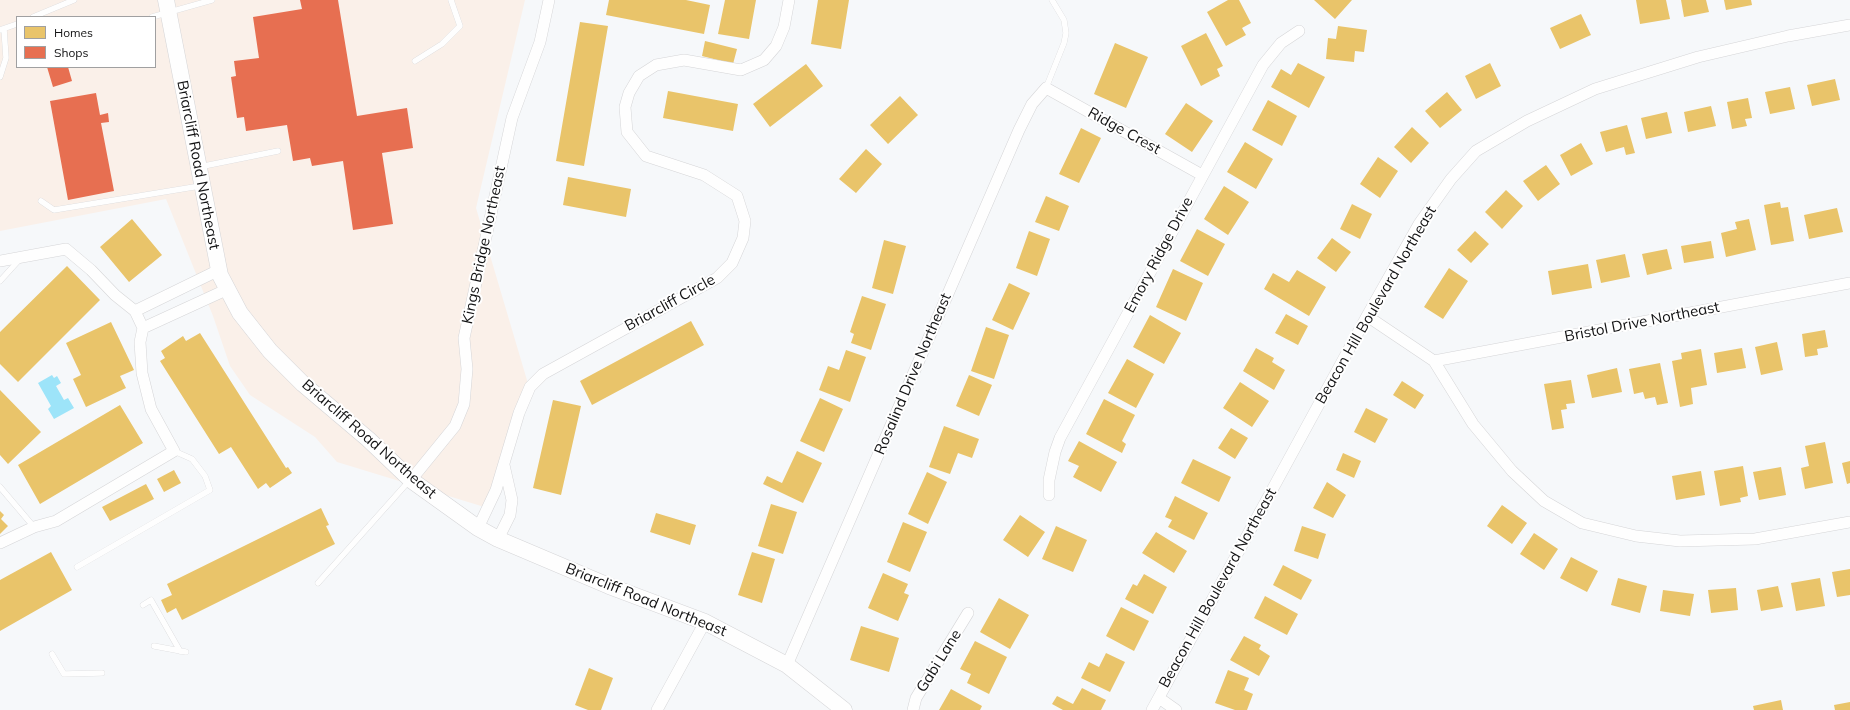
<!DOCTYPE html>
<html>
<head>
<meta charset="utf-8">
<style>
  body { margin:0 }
  #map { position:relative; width:1850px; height:710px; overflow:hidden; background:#f6f8fa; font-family:Mulish,sans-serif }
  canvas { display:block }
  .legend { position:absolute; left:16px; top:16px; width:140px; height:52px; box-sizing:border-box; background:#fff; border:1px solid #a0a0a1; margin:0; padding:5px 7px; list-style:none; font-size:12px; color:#121213 }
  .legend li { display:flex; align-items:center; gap:8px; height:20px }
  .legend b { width:20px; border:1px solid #a0a0a1 }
</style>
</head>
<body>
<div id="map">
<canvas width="1850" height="710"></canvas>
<ul class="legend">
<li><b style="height:11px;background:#e9c46a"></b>Homes</li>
<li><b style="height:11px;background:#e76f51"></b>Shops</li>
</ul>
</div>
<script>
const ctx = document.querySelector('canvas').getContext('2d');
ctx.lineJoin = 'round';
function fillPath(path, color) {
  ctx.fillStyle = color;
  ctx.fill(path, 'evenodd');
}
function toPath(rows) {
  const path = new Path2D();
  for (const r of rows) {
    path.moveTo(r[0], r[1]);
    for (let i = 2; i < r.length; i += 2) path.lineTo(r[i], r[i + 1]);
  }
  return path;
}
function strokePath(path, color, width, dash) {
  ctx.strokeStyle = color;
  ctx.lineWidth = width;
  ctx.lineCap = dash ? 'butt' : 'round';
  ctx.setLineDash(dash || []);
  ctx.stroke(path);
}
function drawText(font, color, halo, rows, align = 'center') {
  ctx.font = font + ' Mulish,sans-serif';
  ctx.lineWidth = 4;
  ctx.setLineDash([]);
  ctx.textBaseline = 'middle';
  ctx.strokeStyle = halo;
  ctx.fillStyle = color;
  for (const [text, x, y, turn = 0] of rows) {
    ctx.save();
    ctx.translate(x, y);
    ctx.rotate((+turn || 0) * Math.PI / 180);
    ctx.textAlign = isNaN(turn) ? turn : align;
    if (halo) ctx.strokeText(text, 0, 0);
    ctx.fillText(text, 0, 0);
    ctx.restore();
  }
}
const commercial = toPath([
  [0,0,525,0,476,208,529,387,491,509,337,462,315,437,250,395,230,366,213,316,166,199,0,231],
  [17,17,155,17,155,67,17,67]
]);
const water = toPath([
  [52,375,54,378,57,376,61,383,56,386,64,400,68,398,74,408,54,419,48,409,51,406,38,383]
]);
const homes = toPath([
  [609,0,686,0,710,5,704,34,606,15],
  [725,0,756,0,749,39,718,34],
  [818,0,849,0,841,49,811,44],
  [1228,0,1239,0,1251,23,1242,28,1246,35,1226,46,1207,12],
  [1314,0,1352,0,1335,19],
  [1636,0,1666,0,1670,19,1640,24],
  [1681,0,1706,0,1709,12,1684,17],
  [1724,0,1751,0,1752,5,1726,10],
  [1581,14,1591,35,1560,49,1550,28],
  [580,22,608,26,584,166,556,161],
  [1338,26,1367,30,1364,52,1355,51,1354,62,1326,59,1328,38,1336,39],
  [1206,33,1223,66,1217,69,1220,76,1201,86,1181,46],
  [705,41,737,49,733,64,702,56],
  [1115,43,1148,57,1126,108,1094,94],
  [1298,63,1325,77,1309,108,1271,87,1281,69,1291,75],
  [1490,63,1501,86,1476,99,1465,76],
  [806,64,823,86,770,127,753,104],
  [1835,79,1840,100,1812,106,1807,85],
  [1790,87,1795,109,1770,114,1765,92],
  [668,91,738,104,733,131,663,118],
  [1447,92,1462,110,1440,128,1425,111],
  [900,96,918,115,888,144,870,125],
  [1748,98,1752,118,1745,119,1747,126,1732,129,1727,102],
  [1268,100,1297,116,1282,146,1252,130],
  [1186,103,1213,121,1192,152,1165,134],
  [1711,106,1716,126,1688,132,1684,112],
  [1667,112,1672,133,1646,139,1641,118],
  [1627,125,1635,153,1626,155,1624,147,1606,152,1600,132],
  [1412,127,1429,143,1411,163,1394,147],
  [1081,128,1101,138,1079,183,1059,174],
  [1245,142,1273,159,1256,189,1227,172],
  [1581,143,1593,164,1571,176,1560,155],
  [866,149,882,164,856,193,839,179],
  [1378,157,1398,171,1380,198,1360,184],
  [1546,165,1560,184,1538,201,1523,181],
  [568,177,631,189,626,217,563,205],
  [1224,186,1249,202,1228,235,1204,219],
  [1506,190,1523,206,1502,229,1485,212],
  [1046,196,1069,206,1059,231,1035,222],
  [1780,202,1781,208,1788,207,1794,241,1771,245,1764,205],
  [1352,204,1372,214,1360,239,1340,229],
  [1837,208,1843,232,1809,239,1804,215],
  [132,219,162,255,129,282,100,247],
  [1749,219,1756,250,1726,257,1721,233,1737,229,1735,222],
  [1197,229,1225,244,1208,276,1180,261],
  [1029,231,1050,239,1037,276,1016,268],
  [1475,231,1489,244,1471,263,1457,250],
  [1332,238,1351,252,1336,272,1317,258],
  [884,240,906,246,893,294,872,288],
  [1711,241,1714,258,1684,263,1681,246],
  [1667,249,1672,269,1647,275,1642,254],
  [1625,254,1630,277,1601,283,1596,260],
  [1588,264,1592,288,1552,295,1548,271],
  [67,266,100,300,18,382,0,364,0,332],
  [1449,268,1468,281,1443,319,1424,307],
  [1173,269,1203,283,1186,321,1156,307],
  [1297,270,1326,287,1309,316,1264,289,1273,273,1289,282],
  [1009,283,1030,293,1013,330,992,320],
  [862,296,886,304,871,350,851,343,854,334,850,332],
  [1286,314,1308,326,1298,345,1275,333],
  [1150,315,1181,333,1164,364,1133,347],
  [691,321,704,345,592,405,580,381],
  [111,322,134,370,120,376,126,388,86,407,73,379,81,375,66,343],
  [986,327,1009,335,994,379,971,371],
  [1825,330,1828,347,1817,349,1818,355,1805,357,1802,334],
  [200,333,286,468,288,467,292,473,270,488,266,483,258,489,231,447,219,454,160,361,165,358,161,351,183,336,186,341],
  [1777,342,1783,370,1761,375,1755,347],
  [1256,348,1274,358,1272,362,1285,370,1274,390,1243,371],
  [1742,348,1746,368,1717,373,1714,353],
  [1701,349,1707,385,1691,388,1693,404,1680,407,1672,361,1682,359,1681,353],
  [846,350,866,357,850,402,819,390,828,366,839,370],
  [1127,359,1154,374,1136,408,1108,393],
  [1660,363,1668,403,1657,405,1655,397,1645,399,1643,392,1634,394,1629,369],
  [1617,368,1622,392,1592,398,1587,375],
  [969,375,992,385,979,416,956,406],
  [1571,380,1575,403,1566,404,1567,409,1561,410,1564,428,1552,430,1544,384],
  [1402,381,1424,395,1415,409,1393,395],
  [1240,382,1269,401,1252,427,1223,408],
  [0,390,41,432,8,464,0,455],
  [820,398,843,409,824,452,800,441],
  [1104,399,1135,415,1122,441,1126,444,1122,453,1086,434],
  [553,400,581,406,561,495,533,488],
  [120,405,143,443,40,504,18,465],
  [1366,408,1388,419,1375,443,1354,432],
  [944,426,979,439,972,458,958,453,950,474,929,467],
  [1231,428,1248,438,1235,459,1218,448],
  [1079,441,1117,462,1101,492,1073,477,1079,466,1068,461],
  [1825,442,1833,483,1805,489,1801,468,1809,466,1805,446],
  [797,451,822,463,803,503,763,484,767,476,782,483],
  [1343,453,1361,461,1354,478,1336,470],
  [1193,459,1231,477,1219,502,1181,483],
  [1850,461,1850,483,1847,484,1842,463],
  [1743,466,1748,496,1740,498,1741,502,1720,506,1714,471],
  [1781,467,1786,495,1759,500,1753,472],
  [174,470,181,483,164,492,157,479],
  [1701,471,1705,495,1676,500,1672,476],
  [927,472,947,482,928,524,908,514],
  [1327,482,1346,495,1333,518,1313,508],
  [146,484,154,499,110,521,102,507],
  [1175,496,1208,513,1194,540,1168,527,1172,520,1165,517],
  [771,504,797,512,783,554,758,546],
  [1502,505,1527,523,1512,544,1487,526],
  [321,508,329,525,326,526,335,544,182,620,176,608,167,613,161,600,172,595,167,584],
  [0,511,4,515,1,519,8,526,0,534],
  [656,513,696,525,690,545,650,532],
  [1020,515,1045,532,1028,557,1003,540],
  [903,522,927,532,910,572,887,562],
  [1056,526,1087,540,1073,572,1042,559],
  [1302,526,1326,534,1318,559,1294,551],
  [1156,532,1187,551,1174,573,1142,553],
  [1534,533,1558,549,1544,570,1520,554],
  [51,552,72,590,0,631,0,580],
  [752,552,775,559,762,603,738,595],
  [1571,557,1598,571,1587,592,1560,578],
  [1283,565,1312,580,1301,600,1273,585],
  [1850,569,1850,595,1837,597,1832,572],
  [883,573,908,584,904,593,909,595,898,621,868,608],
  [1144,574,1167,587,1153,614,1125,599,1133,584,1137,586],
  [1618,578,1647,586,1640,613,1611,605],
  [1820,578,1825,606,1796,611,1791,583],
  [1778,586,1783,607,1761,611,1757,590],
  [1736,588,1738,610,1711,613,1708,590],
  [1663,590,1694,594,1690,616,1660,611],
  [1265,596,1298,614,1287,635,1254,618],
  [999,598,1029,615,1010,649,980,632],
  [1121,607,1149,621,1134,651,1106,636],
  [861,626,899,638,889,672,850,660],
  [1244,636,1261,645,1259,649,1270,656,1259,676,1230,660],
  [975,641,1007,657,989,694,967,683,971,674,960,669],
  [1106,653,1125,662,1110,692,1081,678,1089,662,1099,667],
  [589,668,613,678,601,710,588,710,575,705],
  [1228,670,1249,678,1244,690,1253,694,1247,710,1235,710,1215,703],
  [1082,688,1106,700,1101,710,1063,710,1052,704,1057,696,1073,704],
  [951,689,982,706,980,710,939,710],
  [1781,700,1783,710,1754,710,1753,706],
  [1850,702,1850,710,1835,710,1834,705]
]);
const shops = toPath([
  [300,0,338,0,357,116,407,108,413,148,382,153,393,224,353,230,343,161,312,166,310,158,293,161,287,125,246,131,244,117,237,118,231,77,236,76,234,61,259,58,253,17,302,9],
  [47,67,68,67,72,81,53,87],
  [96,93,100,115,108,113,109,122,101,123,114,191,68,200,50,101]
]);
const service = toPath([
  [33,17,74,0],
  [152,17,212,0],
  [0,30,17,24],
  [415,61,442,44,460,26,451,0],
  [0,77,6,58,4,29],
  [1046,88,1064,43,1066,33,1064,20,1052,0],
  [199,167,278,151],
  [41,201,54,210,200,186],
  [0,281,20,259],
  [0,487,34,527],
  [77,567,210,490,205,476,192,459,174,451],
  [318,583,409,481],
  [143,605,151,600,180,651],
  [154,646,186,652],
  [52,654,64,674,102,673]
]);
const minor = toPath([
  [0,261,66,249,91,270,115,295,135,311,143,328,140,342,142,373,151,409,174,451,56,521,34,527,0,543],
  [135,311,219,270],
  [1367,316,1434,361,1473,424,1512,471,1544,501,1582,523,1636,536,1680,541,1755,539,1850,522],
  [143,328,228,289],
  [1434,361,1850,283],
  [411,480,455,426,464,404,467,369,464,338,512,118,540,42,549,0],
  [1049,495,1049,480,1055,452,1060,438,1263,65,1281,43,1299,31],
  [478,528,496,490,519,413,530,387,543,374,717,278,732,263,743,238,745,221,737,196,704,175,646,156,627,132,625,107,629,93,639,76,656,65,684,60,741,70,764,60,776,46,784,27,789,0],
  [498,539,510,515,512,500,504,465],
  [787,665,1019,130,1032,104,1046,88,1202,175],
  [1159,698,1176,710],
  [657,710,705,622],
  [913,710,916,698,968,613],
  [1152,710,1367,316,1419,224,1451,179,1476,151,1527,121,1595,89,1698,57,1788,36,1850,25]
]);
const secondary = toPath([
  [166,0,220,275,240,313,270,351,303,384,368,439,411,480,478,528,498,539,609,586,705,622,787,665,844,710]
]);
const streetNames = [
  ["Ridge Crest",1124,131,29],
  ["Briarcliff Road Northeast",198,165,79],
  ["Kings Bridge Northeast",484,245,-78],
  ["Emory Ridge Drive",1159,255,-62],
  ["Briarcliff Circle",670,303,-29],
  ["Beacon Hill Boulevard Northeast",1376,305,-60],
  ["Bristol Drive Northeast",1642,322,-11],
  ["Rosalind Drive Northeast",913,374,-67],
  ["Briarcliff Road Northeast",369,439,41],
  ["Beacon Hill Boulevard Northeast",1218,588,-61],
  ["Briarcliff Road Northeast",646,600,22],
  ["Gabi Lane",939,661,-58]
];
fillPath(commercial, '#faf0e9');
fillPath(water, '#9de4f9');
fillPath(homes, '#e9c46a');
fillPath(shops, '#e76f51');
strokePath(service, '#d5d5d7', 6);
strokePath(minor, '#d5d5d7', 12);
strokePath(secondary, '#d5d5d7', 17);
strokePath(service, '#fefefe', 5.5);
strokePath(minor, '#fefefe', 11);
strokePath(secondary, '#fefefe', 16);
drawText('15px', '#121213', '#fff', streetNames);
</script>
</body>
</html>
